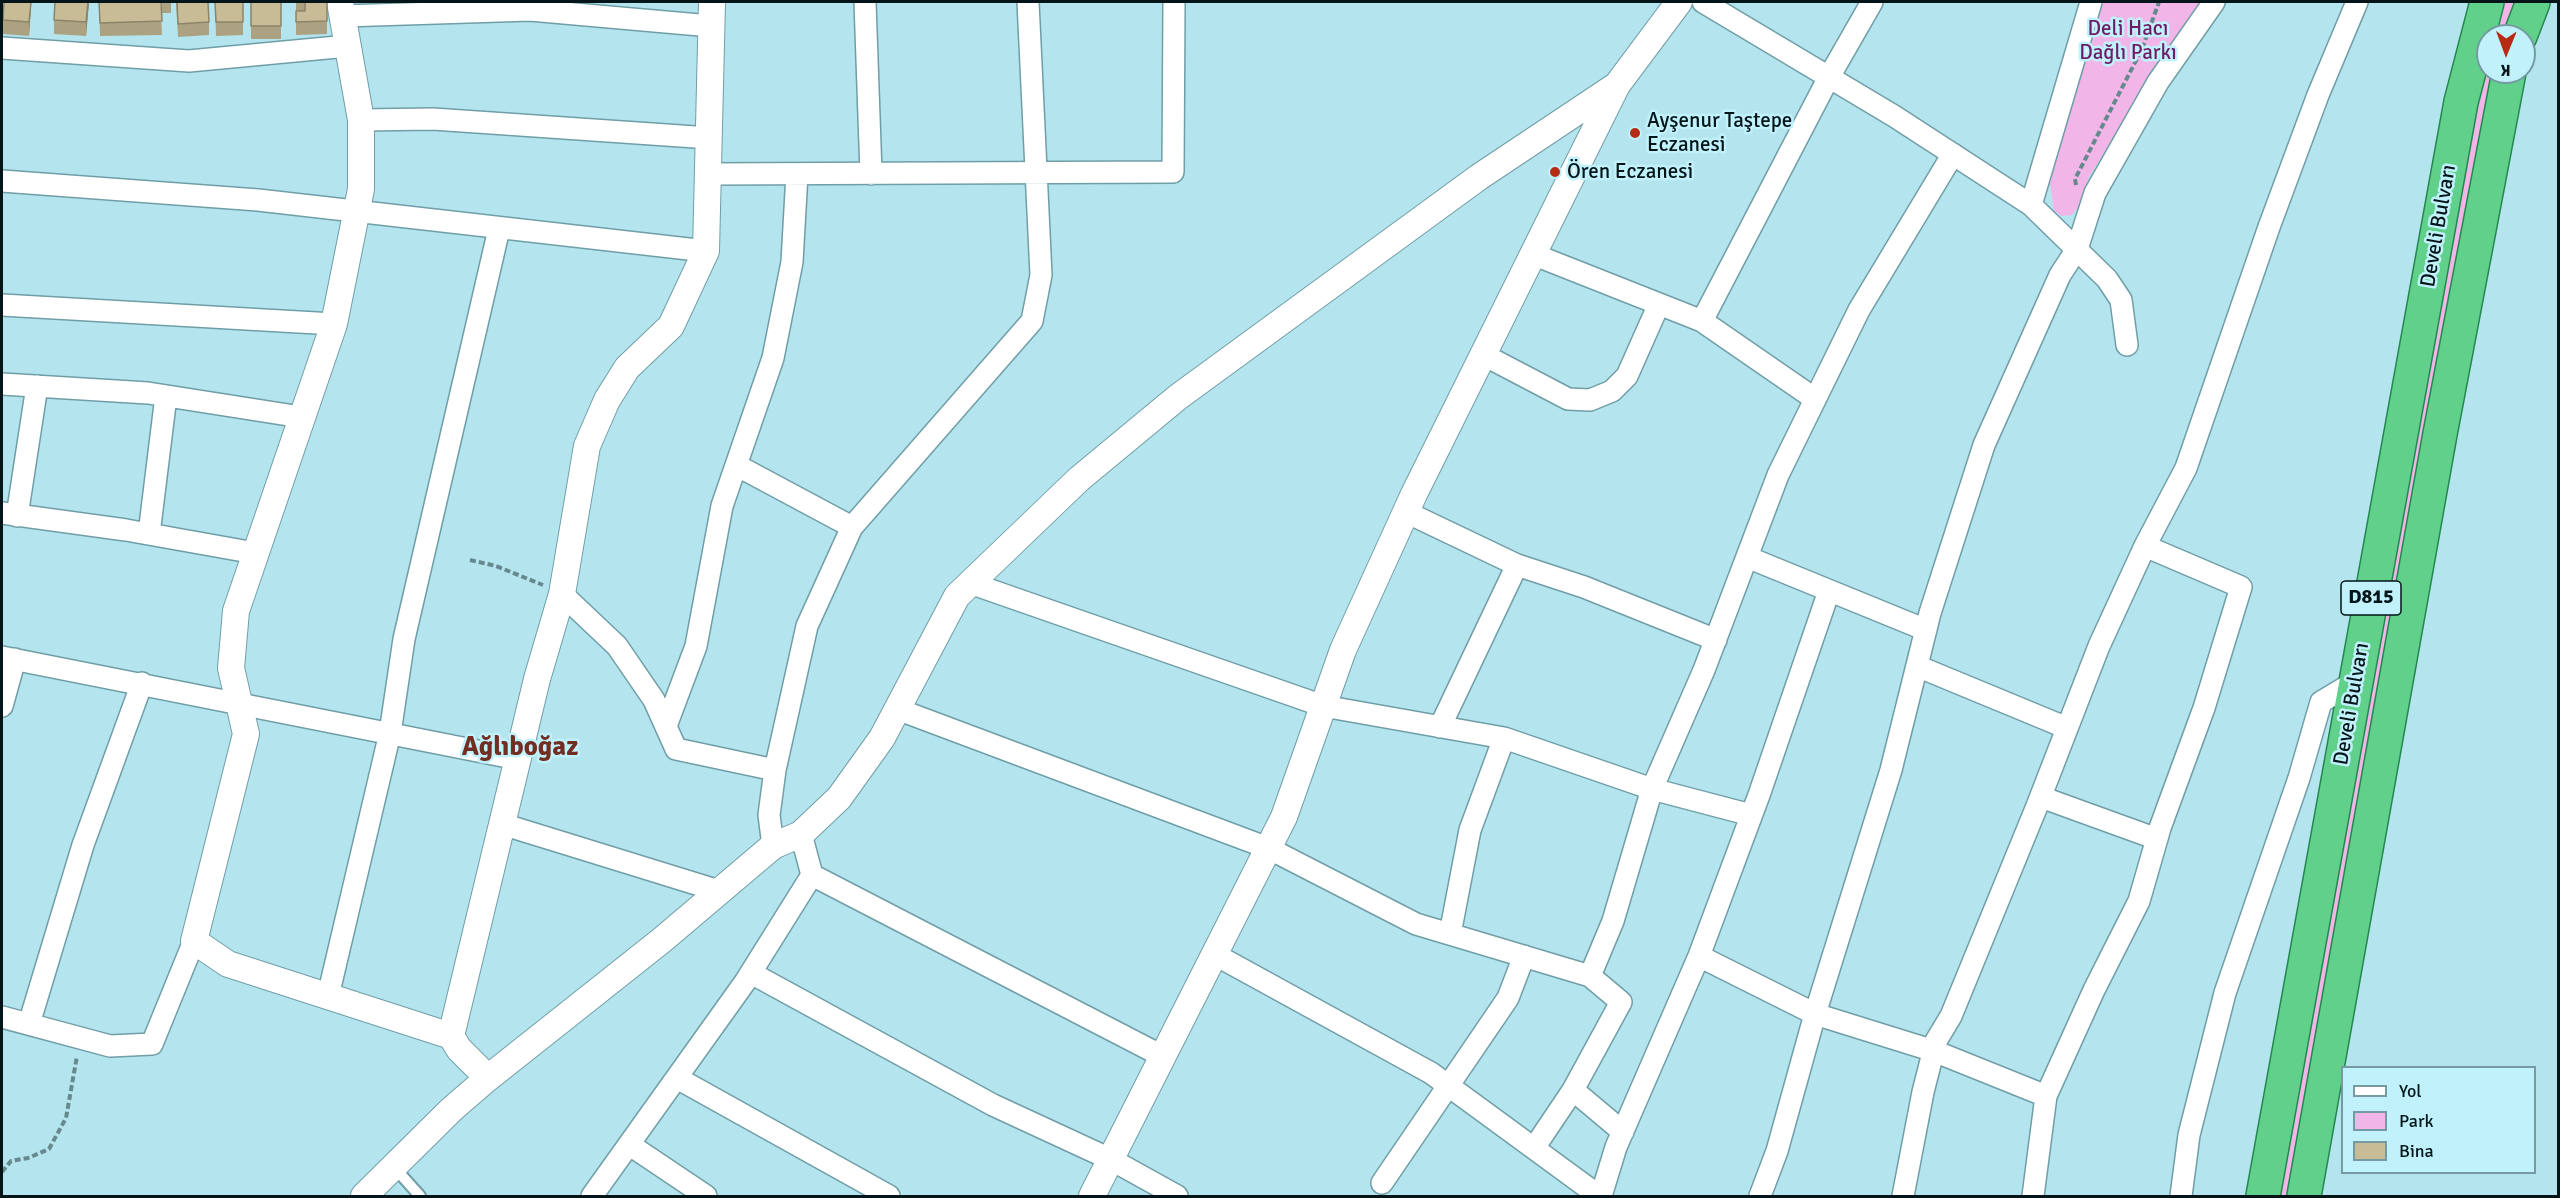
<!DOCTYPE html>
<html>
<head>
<meta charset="utf-8">
<style>
  body { margin:0 }
  #map { position:relative; width:2560px; height:1198px; overflow:hidden; background:#b4e4ee; font-family:Signika,sans-serif }
  canvas { display:block }
  .frame { position:absolute; inset:0; border:3px solid #031519; pointer-events:none }
  .legend { position:absolute; left:2341px; top:1066px; width:195px; height:108px; box-sizing:border-box; background:#c1f2fc; border:2px solid #759aa1; margin:0; padding:8px 10px; list-style:none; font-size:18px; color:#031519 }
  .legend li { display:flex; align-items:center; gap:12px; height:30px }
  .legend b { width:30px; border:2px solid #759aa1 }
  .north { position:absolute; left:2476px; top:24px; width:60px; height:60px; box-sizing:border-box; background:#c1f2fc; border:2px solid #759aa1; border-radius:50%; rotate:181deg; font-size:16px; font-weight:700; line-height:24px; text-align:center; color:#031519 }
  .north::after { content:''; display:block; margin:auto; width:21px; height:27px; background:#b72b15; clip-path:polygon(50% 0,100% 100%,50% 72%,0 100%) }
</style>
</head>
<body>
<div id="map">
<canvas width="2560" height="1198"></canvas>
<div class="frame"></div>
<ul class="legend">
<li><b style="height:8px;background:#fff"></b>Yol</li>
<li><b style="height:16px;background:#f1b5e8"></b>Park</li>
<li><b style="height:16px;background:#c8bc97"></b>Bina</li>
</ul>
<div class="north">K</div>
</div>
<script>
const ctx = document.querySelector('canvas').getContext('2d');
ctx.lineJoin = 'round';
function fillPath(path, color) {
  ctx.fillStyle = color;
  ctx.fill(path, 'evenodd');
}
function toPath(rows) {
  const path = new Path2D();
  for (const r of rows) {
    path.moveTo(r[0], r[1]);
    for (let i = 2; i < r.length; i += 2) path.lineTo(r[i], r[i + 1]);
  }
  return path;
}
function strokePath(path, color, width, dash) {
  ctx.strokeStyle = color;
  ctx.lineWidth = width;
  ctx.lineCap = dash ? 'butt' : 'round';
  ctx.setLineDash(dash || []);
  ctx.stroke(path);
}
function drawText(font, color, halo, rows, align = 'center') {
  ctx.font = font + ' Signika,sans-serif';
  ctx.lineWidth = 5;
  ctx.setLineDash([]);
  ctx.textBaseline = 'middle';
  ctx.strokeStyle = halo;
  ctx.fillStyle = color;
  for (const [text, x, y, turn = 0] of rows) {
    ctx.save();
    ctx.translate(x, y);
    ctx.rotate((+turn || 0) * Math.PI / 180);
    ctx.textAlign = isNaN(turn) ? turn : align;
    if (halo) ctx.strokeText(text, 0, 0);
    ctx.fillText(text, 0, 0);
    ctx.restore();
  }
}
const green = toPath([
  [2100,2,2202,2,2159,64,2089,177,2081,203,2072,215,2062,216,2054,211,2050,183],
  [2504,2,2517,2,2505,36,2493,36],
  [2488,53,2488,72,2494,72,2291,1196,2280,1196,2475,113]
]);
const path = toPath([
  [2076,185,2075,179,2142,49,2159,2],
  [470,560,496,566,543,585],
  [2,1172,11,1161,28,1158,49,1149,66,1118,77,1056]
]);
const service = toPath([
  [394,1167,420,1196]
]);
const minor = toPath([
  [865,2,871,174],
  [1703,2,1894,116,2031,205,2107,279,2121,300,2127,345],
  [343,16,530,10,711,26],
  [2,48,189,61,348,46],
  [361,120,433,119,710,138],
  [710,174,1173,172,1174,2],
  [2,181,258,200,706,251],
  [2031,205,2091,2],
  [1535,255,1702,321,1815,399],
  [2,305,334,324],
  [1702,321,1829,77,1872,2],
  [1484,355,1568,399,1590,400,1612,391,1627,376,1659,304],
  [2,384,148,393,301,417],
  [738,466,852,527],
  [1406,512,1517,565,1584,587,1716,640],
  [2,513,126,530,255,553],
  [17,516,37,386],
  [149,534,166,396],
  [1747,557,1926,630],
  [970,583,1323,706,1504,738,1652,789,1751,815],
  [562,594,617,646,654,700,676,749,775,770],
  [2,657,518,759],
  [1917,666,2067,728],
  [2,706,15,659],
  [897,709,1268,848,1416,924,1590,976,1621,1002,1573,1090,1534,1148],
  [666,726,696,646,722,506,773,358,792,262,797,174],
  [1440,727,1517,565],
  [2041,797,2157,839],
  [502,824,719,891],
  [801,834,812,875,1162,1056],
  [773,846,769,815,775,770,807,626,852,527,1032,321,1041,275,1028,2],
  [1450,934,1470,830,1504,738],
  [1214,954,1431,1073,1599,1196],
  [1699,956,1815,1014,1934,1051,2046,1096],
  [751,973,993,1105,1112,1160,1177,1196],
  [1590,976,1613,921,1652,789,1704,670,1778,475,1859,310,1953,154],
  [328,996,390,733,404,639,499,229],
  [2,1017,110,1046,152,1044,194,941],
  [29,1024,83,845,142,683],
  [677,1078,889,1196],
  [1573,1090,1623,1132],
  [630,1145,706,1196],
  [1382,1183,1508,998,1524,956],
  [592,1196,745,982,812,875],
  [1601,1196,1616,1147,1699,956,1759,795,1829,591],
  [1760,1196,1777,1151,1815,1014,1891,770,1930,613,1984,445,2060,275,2077,249,2095,193,2158,82,2214,2],
  [1903,1196,1923,1092,1936,1041,1951,1016,2037,806,2099,646,2145,546,2186,468,2269,227,2318,95,2357,2],
  [2033,1196,2046,1096,2094,990,2139,901,2160,828,2204,708,2241,587,2145,546],
  [2181,1196,2189,1135,2225,993,2299,778,2321,702,2356,681]
]);
const tertiary = toPath([
  [340,2,361,120,361,189,334,324,236,611,231,668,246,734,194,941,228,964,451,1036],
  [488,1078,459,1049,451,1036,537,679,562,594,587,446,607,400,627,368,671,326,706,251,712,2],
  [364,1196,452,1109,488,1078,662,940,773,846,801,834,839,798,882,738,957,596,1079,479,1178,397,1479,177,1617,85],
  [1092,1196,1284,817,1343,650,1414,494,1617,85,1679,2]
]);
const trunk = toPath([
  [2520,36,2533,2],
  [2263,1196,2461,102,2487,2],
  [2304,1196,2440,434,2509,72]
]);
const wall = toPath([
  [31,2,29,36,3,34,3,20],
  [89,2,86,36,54,34,54,20],
  [99,2,171,2,171,13,161,13,162,35,100,36],
  [176,2,209,22,209,35,178,37],
  [215,2,243,2,243,35,216,36],
  [251,2,281,2,281,39,251,39],
  [296,2,327,2,327,34,296,35]
]);
const shadedWall = toPath([
  [31,2,31,8,29,36,29,22],
  [88,2,89,2,86,36,86,22]
]);
const building = toPath([
  [4,2,31,2,29,22,3,20,4,2],
  [55,2,88,2,86,22,54,20,55,2],
  [99,2,161,2,162,21,100,23,99,2],
  [177,2,208,2,209,22,178,24,177,2],
  [215,2,243,2,243,22,216,22,215,2],
  [251,2,281,2,281,26,251,26,251,2],
  [296,2,327,2,327,21,296,22,296,11,305,11,305,2,296,2]
]);
const markers = [
  [1635,133,6,"#b72b15"],
  [1555,172,6,"#b72b15"]
];
const shields = [
  [2371,598,60]
];
const shieldNames = [
  ["D815",2371,598]
];
const parkNames = [
  ["Deli Hacı",2128,29],
  ["Dağlı Parkı",2128,53]
];
const poiNames = [
  ["Ayşenur Taştepe",1647,121],
  ["Eczanesi",1647,145],
  ["Ören Eczanesi",1567,172]
];
const streetNames = [
  ["Develi Bulvarı",2439,226,-80],
  ["Develi Bulvarı",2352,704,-80]
];
const districtNames = [
  ["Ağlıboğaz",520,748]
];
fillPath(green, '#f1b5e8');
strokePath(service, '#709ea7', 14);
strokePath(minor, '#709ea7', 24);
strokePath(tertiary, '#709ea7', 28);
strokePath(trunk, '#258750', 36);
strokePath(path, '#668990', 4, [6, 3]);
strokePath(service, '#fff', 10);
strokePath(minor, '#fff', 21);
strokePath(tertiary, '#fff', 26);
strokePath(trunk, '#60d08b', 33);
fillPath(wall, '#aca282');
fillPath(shadedWall, '#8c846a');
fillPath(building, '#c8bc97');
strokePath(building, '#8c846a', 1.5);
for (const [x, y, r, color] of markers) {
  const dot = new Path2D();
  dot.arc(x, y, r, 0, 2 * Math.PI);
  ctx.fillStyle = color;
  ctx.fill(dot);
  strokePath(dot, '#c1f2fc', 2);
}
for (const [x, y, w] of shields) {
  const box = new Path2D();
  box.roundRect(x - w / 2, y - 17, w, 34, 4.5);
  ctx.fillStyle = '#c1f2fc';
  ctx.fill(box);
  strokePath(box, '#031519', 1.5);
}
drawText('bold 20px', '#031519', null, shieldNames);
drawText('21px', '#6d1c66', '#c1f2fc', parkNames);
drawText('21px', '#031519', '#c1f2fc', poiNames, 'left');
drawText('21px', '#031519', '#c1f2fc', streetNames);
drawText('bold 27px', '#722e22', '#c1f2fc', districtNames);
</script>
</body>
</html>
